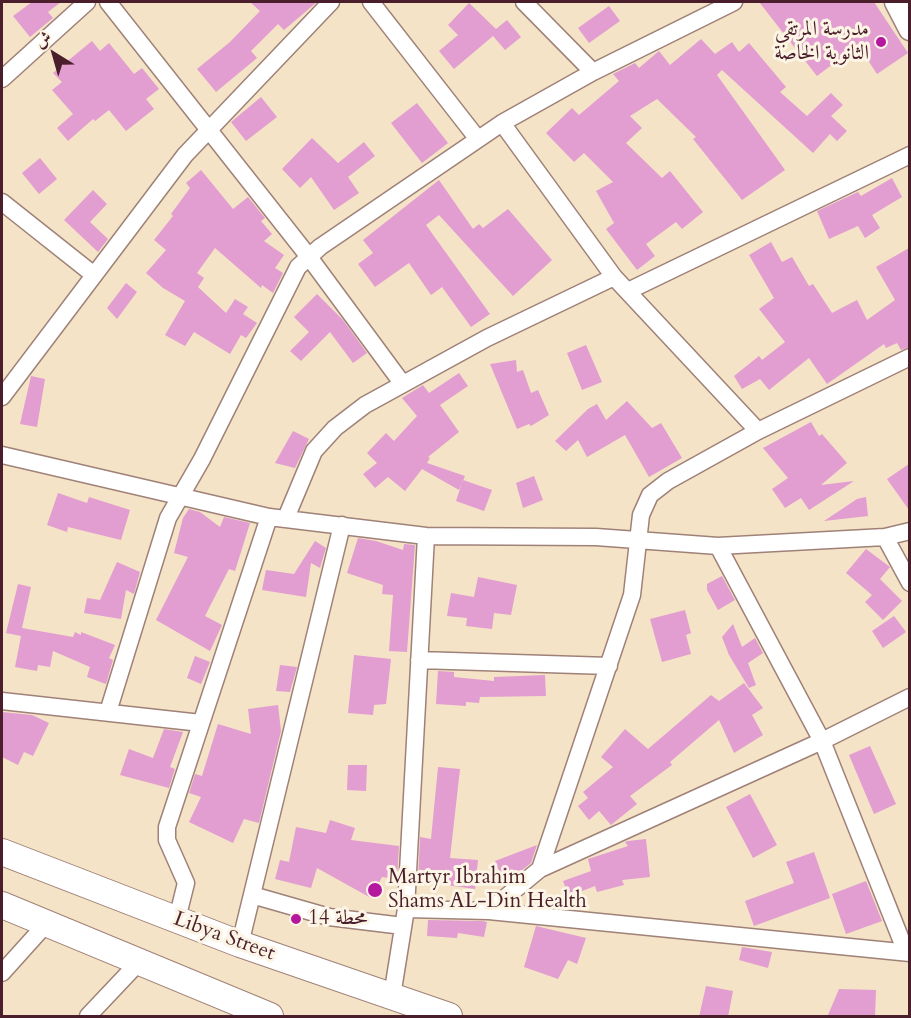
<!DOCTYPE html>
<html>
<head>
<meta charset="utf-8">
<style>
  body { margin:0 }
  #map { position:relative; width:911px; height:1018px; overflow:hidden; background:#f4e3c6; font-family:Cardo,Amiri,serif }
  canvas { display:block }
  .frame { position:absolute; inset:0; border:3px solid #4a1f2b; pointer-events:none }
  .north { position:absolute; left:24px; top:24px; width:60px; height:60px; -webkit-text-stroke:4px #fcf5e5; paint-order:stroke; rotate:323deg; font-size:16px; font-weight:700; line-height:24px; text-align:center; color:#4a1f2b }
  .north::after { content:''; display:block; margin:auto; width:21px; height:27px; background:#4a1f2b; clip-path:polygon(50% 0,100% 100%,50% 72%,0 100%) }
</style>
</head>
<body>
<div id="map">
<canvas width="911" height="1018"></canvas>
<div class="frame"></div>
<div class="north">ش</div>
</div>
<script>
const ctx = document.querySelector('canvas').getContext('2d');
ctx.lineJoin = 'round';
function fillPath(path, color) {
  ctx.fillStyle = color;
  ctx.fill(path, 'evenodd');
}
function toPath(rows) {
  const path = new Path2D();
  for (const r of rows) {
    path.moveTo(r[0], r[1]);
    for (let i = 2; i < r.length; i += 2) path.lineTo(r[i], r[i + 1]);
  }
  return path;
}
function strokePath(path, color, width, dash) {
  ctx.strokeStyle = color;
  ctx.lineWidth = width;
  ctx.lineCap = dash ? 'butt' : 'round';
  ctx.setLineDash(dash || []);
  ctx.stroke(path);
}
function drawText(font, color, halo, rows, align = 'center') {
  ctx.font = font + ' Cardo,Amiri,serif';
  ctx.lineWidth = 6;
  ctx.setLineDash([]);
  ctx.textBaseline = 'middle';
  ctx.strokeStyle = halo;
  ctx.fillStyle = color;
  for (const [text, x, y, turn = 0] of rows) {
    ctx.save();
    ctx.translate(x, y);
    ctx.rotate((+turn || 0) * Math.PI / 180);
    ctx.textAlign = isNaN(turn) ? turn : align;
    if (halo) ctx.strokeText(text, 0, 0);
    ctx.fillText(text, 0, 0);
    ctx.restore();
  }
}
const building = toPath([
  [32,2,61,2,48,12,53,18,30,37,13,16],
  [250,2,317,2,284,30,278,24,251,51,257,58,216,92,197,69,230,42,260,11],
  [759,2,874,2,908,53,877,74,858,45,817,76],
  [469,3,496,29,507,20,521,37,505,50,493,36,454,69,439,51,458,35,448,25],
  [609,6,620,21,589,43,578,28],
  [701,39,715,54,732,42,739,52,749,43,786,87,780,92,807,116,831,93,843,105,831,116,847,131,837,141,830,134,813,153,722,70,717,75,785,170,742,200,693,139,696,137,657,99,630,116,642,128,626,143,662,178,670,171,703,212,682,229,676,222,646,244,655,256,637,270,606,229,614,223,596,191,613,182,584,153,574,162,546,133,572,108,579,115,619,81,613,74,635,63,639,68,659,51,670,65],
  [92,41,100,51,109,43,134,74,142,68,159,89,146,99,154,109,126,131,109,110,95,121,93,119,68,141,57,128,73,114,52,90,62,82,53,73],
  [261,97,277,117,246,141,231,122],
  [417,103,448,143,422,163,391,123],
  [312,138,338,163,364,142,375,156,348,177,359,193,334,210,311,177,300,188,282,169],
  [40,158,57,179,39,194,22,173],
  [201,170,233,209,248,197,265,218,261,221,272,234,264,241,284,255,275,268,283,273,273,293,262,285,261,288,215,248,197,273,204,278,198,287,226,313,235,299,248,307,243,314,257,323,246,338,241,335,230,354,194,332,185,346,165,335,185,301,163,288,146,273,166,250,154,240,173,216,171,214,190,188,186,183],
  [892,178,902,197,872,215,880,228,865,238,858,226,829,239,817,211,858,192,861,196],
  [439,180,473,229,479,224,483,228,508,209,552,260,513,296,439,215,426,225,490,314,471,327,442,287,431,295,409,263,375,287,358,264,373,253,363,240],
  [93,190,107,204,90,222,108,239,98,252,64,220],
  [771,242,782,262,792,257,809,286,813,284,832,313,857,300,867,320,895,300,876,267,909,248,909,347,901,350,897,343,886,348,884,344,827,384,809,358,769,390,760,379,742,389,734,376,759,356,762,360,785,342,759,309,774,298,749,255],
  [126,283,137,292,117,319,107,308],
  [317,294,343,320,367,353,353,363,330,332,301,361,290,351,309,332,294,317],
  [586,345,602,382,582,390,567,353],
  [516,360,517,372,523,370,531,393,538,390,549,415,531,426,529,424,517,429,490,364],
  [459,373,468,386,440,405,459,432,428,457,430,458,427,463,465,476,459,490,422,469,405,491,388,477,375,488,363,474,377,463,367,453,386,433,394,441,417,416,402,398,423,385,429,393],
  [31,376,45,379,37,427,20,424],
  [627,401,652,428,661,423,682,458,649,477,625,435,587,457,578,440,566,451,555,441,588,409,597,404,606,420],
  [811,422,819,436,822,434,847,463,821,485,854,481,809,510,801,498,785,508,772,489,788,478,763,448],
  [293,431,309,439,295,468,275,463],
  [909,464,909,510,887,479],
  [534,476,543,500,523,508,516,483],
  [463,480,492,490,484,511,456,501],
  [58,493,87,503,89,497,130,510,121,540,68,527,67,532,47,525],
  [866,497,868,516,824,521,857,499],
  [189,509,200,512,220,527,224,517,250,523,235,571,229,569,205,616,222,625,210,651,156,620,188,557,174,553,183,518],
  [358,538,376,541,403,550,404,544,415,545,407,652,389,651,393,595,382,594,383,585,347,573],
  [315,541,326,548,320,568,311,563,306,597,262,590,266,570,294,574],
  [866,549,890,567,880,579,902,601,883,620,865,602,872,595,846,573],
  [117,562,140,572,134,594,126,590,121,619,84,613,87,598,100,600],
  [722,576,735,600,718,610,707,590,707,584],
  [478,577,517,585,511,615,494,613,492,629,466,626,467,618,447,616,451,593,474,597],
  [18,584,31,587,22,628,73,637,75,632,81,635,81,632,115,645,109,658,113,660,106,684,87,677,90,667,53,651,50,667,38,665,37,671,15,667,21,636,6,633],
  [685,610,691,633,686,635,691,654,662,662,650,619],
  [894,616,906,632,883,648,872,631],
  [733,624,742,647,755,638,763,653,748,663,756,685,749,688,729,655,722,637],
  [354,655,391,659,386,704,374,705,373,715,348,713],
  [195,656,210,662,201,684,187,678],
  [280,665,297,667,290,692,276,691],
  [438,671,454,672,454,677,494,681,494,677,545,675,546,696,480,697,479,703,466,702,466,706,436,704],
  [744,683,763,708,752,715,763,735,734,753,719,720,670,762,672,765,630,796,637,804,611,825,599,811,589,820,578,806,588,798,583,792,613,767,601,757,625,729,648,749,711,695,719,701],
  [278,705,281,731,259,823,244,819,233,843,189,822,201,797,189,793,195,774,202,776,218,724,251,734,248,709],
  [2,712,32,715,49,723,33,756,24,752,18,765,2,757],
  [164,729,183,732,170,767,175,769,169,788,120,775,129,749,153,758],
  [870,746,896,804,874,814,849,755],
  [348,765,367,765,366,791,347,790],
  [438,767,460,769,450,858,478,860,475,889,418,881,420,837,431,839],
  [750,794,777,845,753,858,726,807],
  [330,820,355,828,351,840,399,846,397,879,382,877,371,898,317,868,311,888,275,879,280,860,289,862,296,827,326,833],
  [646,839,650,877,622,880,624,885,597,892,595,886,569,896,563,881,591,871,588,859,628,846,625,842,628,841],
  [537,845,531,863,521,871,502,878,495,861],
  [814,852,830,898,754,926,745,901,794,883,786,862],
  [866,881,882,921,846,934,832,894],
  [428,920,482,921,487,922,484,937,458,933,457,938,427,936],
  [536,926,586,938,577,964,568,960,558,979,524,967],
  [742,947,772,952,768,968,739,960],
  [706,986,733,991,728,1017,699,1017],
  [839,989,876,990,875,1017,828,1015]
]);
const street = toPath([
  [108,2,309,257,402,383],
  [371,2,477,138],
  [524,2,593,72],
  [2,79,87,2],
  [502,123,614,277,758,431],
  [2,202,94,275],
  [628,291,910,155],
  [2,397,185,155,331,2],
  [2,455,269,517,426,536,596,537,718,546,885,537,910,531],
  [286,518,314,451,335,428,365,405,487,338,614,277],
  [885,537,910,583],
  [718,546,822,741,906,952],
  [419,660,609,666],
  [2,701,201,723],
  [108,712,168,518,202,459,298,267,320,247,502,123,593,72,734,2],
  [540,869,632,595,641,515,650,495,668,481,758,431,910,357],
  [252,895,329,917,403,926],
  [406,909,489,911,910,953],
  [489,911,540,869,822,741,910,697],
  [177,919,186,883,167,840,167,827,269,517],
  [240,944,342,525],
  [2,973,47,923],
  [392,996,406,909,426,536],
  [88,1016,140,961]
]);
const secondary = toPath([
  [896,2,910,29]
]);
const primary = toPath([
  [2,852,240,944,449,1016],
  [2,905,270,1016]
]);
const markers = [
  [881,42,6,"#b5179e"],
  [375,890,8,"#b5179e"],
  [296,919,6,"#b5179e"]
];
const poiNames = [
  ["مدرسة المرتقي",869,30,"right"],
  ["الثانوية الخاصة",869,54,"right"],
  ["Martyr Ibrahim",388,878],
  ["Shams AL-Din Health",388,902],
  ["محطة 14",308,919]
];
const streetNames = [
  ["Libya Street",224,937,20]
];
fillPath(building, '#e29dd1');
strokePath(street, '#9f8178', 19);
strokePath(secondary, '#9f8178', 25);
strokePath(primary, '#9f8178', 28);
strokePath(street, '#fff', 16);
strokePath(secondary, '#fff', 22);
strokePath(primary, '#fff', 26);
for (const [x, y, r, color] of markers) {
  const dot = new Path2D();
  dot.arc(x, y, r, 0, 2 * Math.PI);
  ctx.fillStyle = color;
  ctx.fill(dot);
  strokePath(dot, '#fcf5e5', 2);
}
drawText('21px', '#4a1f2b', '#fcf5e5', poiNames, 'left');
drawText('21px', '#4a1f2b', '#fcf5e5', streetNames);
</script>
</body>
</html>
